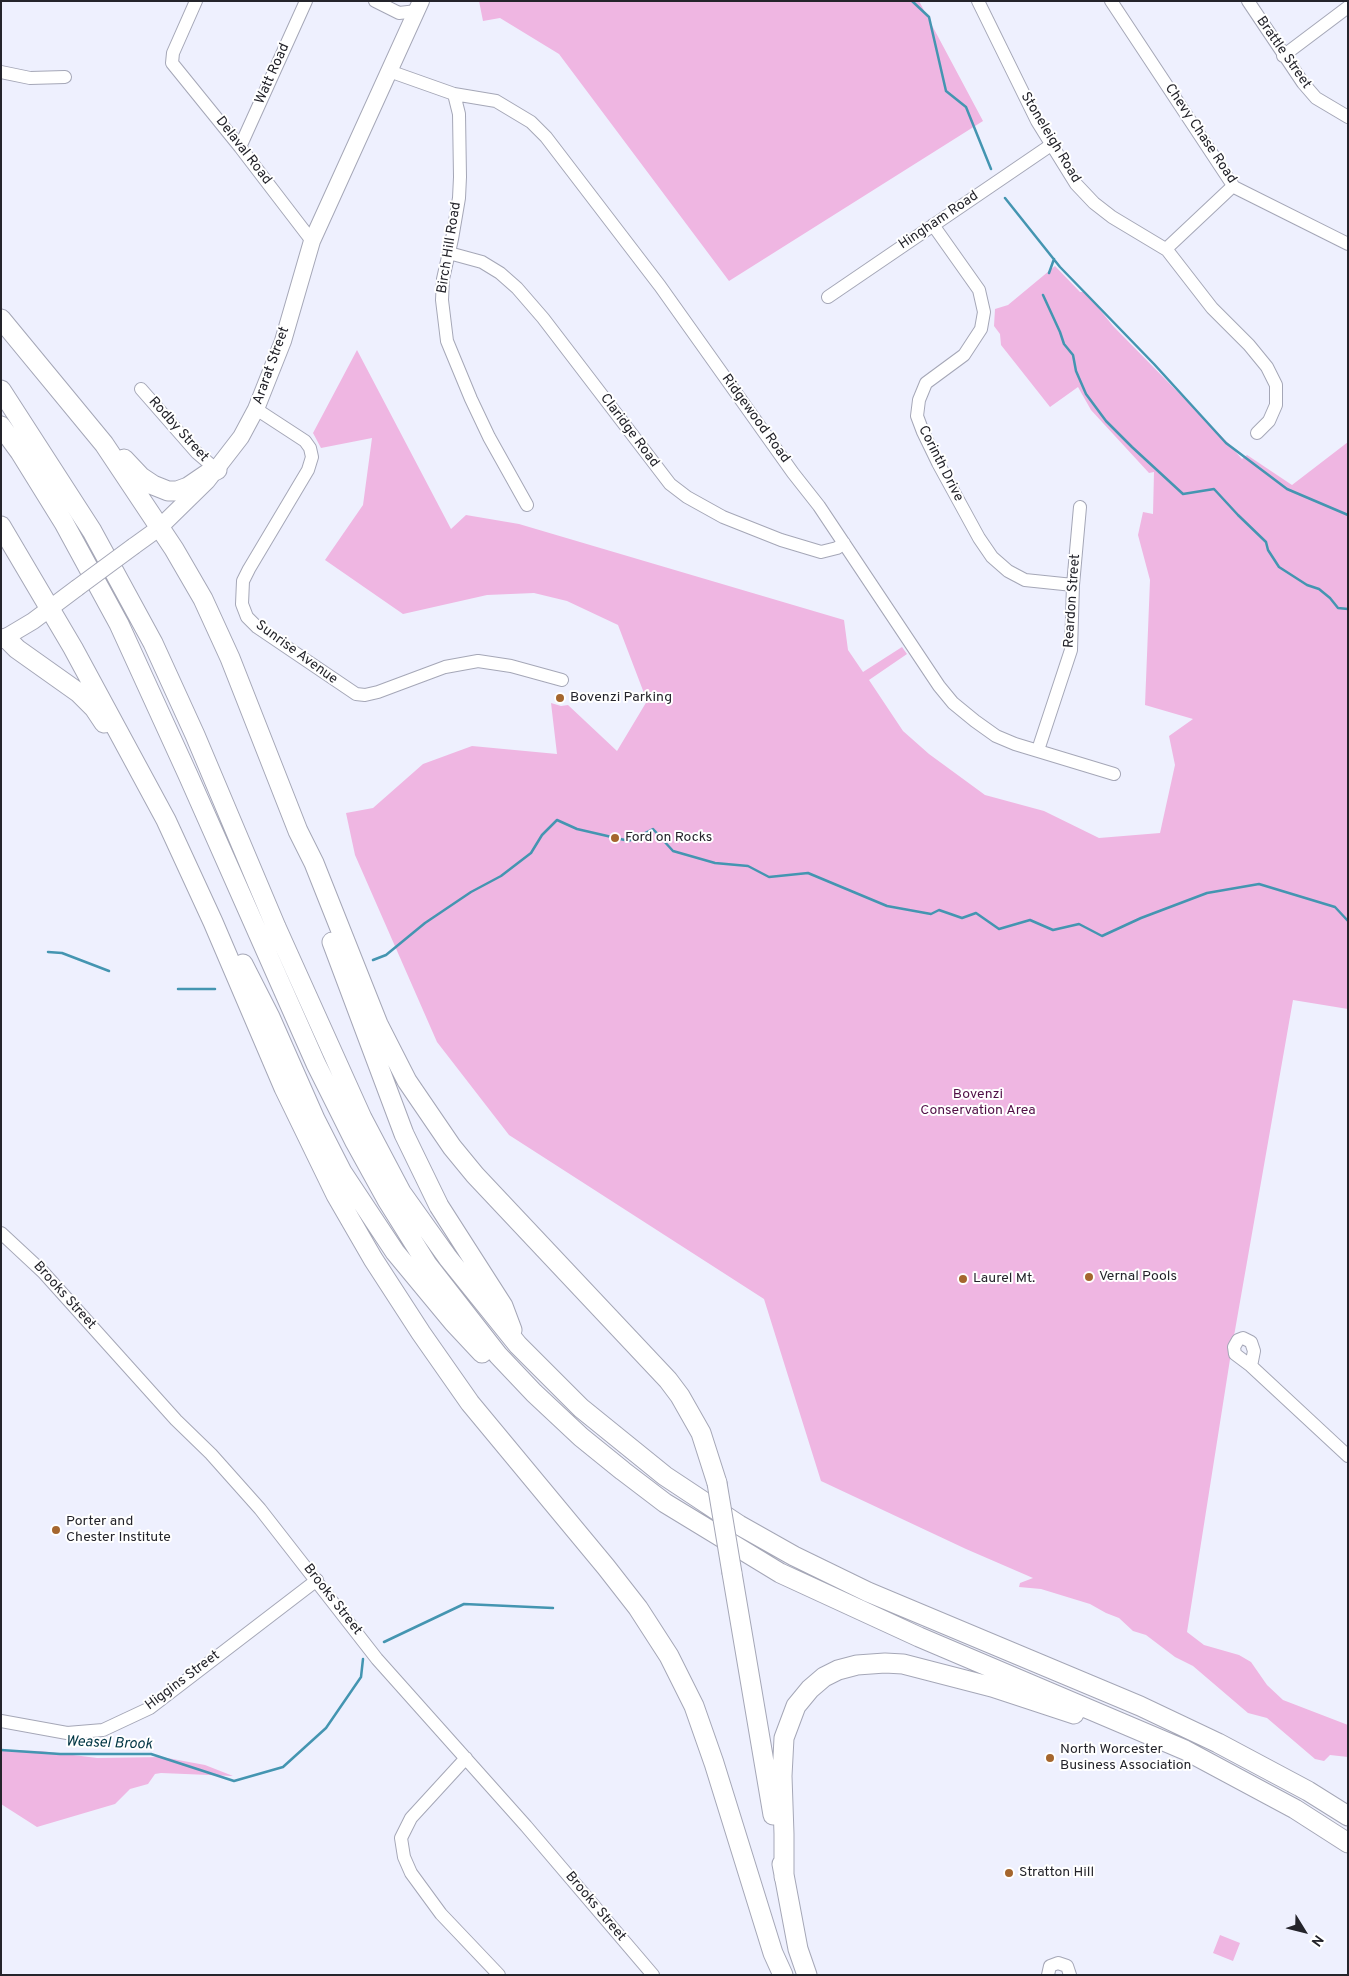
<!DOCTYPE html>
<html>
<head>
<meta charset="utf-8">
<style>
  body { margin:0 }
  #map { position:relative; width:1349px; height:1976px; overflow:hidden; background:#eef0fe; font-family:Overpass,sans-serif }
  canvas { display:block }
  .frame { position:absolute; inset:0; border:2px solid #24242b; pointer-events:none }
  .north { position:absolute; left:1279px; top:1906px; width:50px; height:50px; -webkit-text-stroke:4px #fff; paint-order:stroke; rotate:126deg; font-size:14px; font-weight:700; line-height:20px; text-align:center; color:#24242b }
  .north::after { content:''; display:block; margin:auto; width:18px; height:22px; background:#24242b; clip-path:polygon(50% 0,100% 100%,50% 72%,0 100%) }
</style>
</head>
<body>
<div id="map">
<canvas width="1349" height="1976"></canvas>
<div class="frame"></div>
<div class="north">N</div>
</div>
<script>
const ctx = document.querySelector('canvas').getContext('2d');
ctx.lineJoin = 'round';
function fillPath(path, color) {
  ctx.fillStyle = color;
  ctx.fill(path, 'evenodd');
}
function toPath(rows) {
  const path = new Path2D();
  for (const r of rows) {
    path.moveTo(r[0], r[1]);
    for (let i = 2; i < r.length; i += 2) path.lineTo(r[i], r[i + 1]);
  }
  return path;
}
function strokePath(path, color, width, dash) {
  ctx.strokeStyle = color;
  ctx.lineWidth = width;
  ctx.lineCap = dash ? 'butt' : 'round';
  ctx.setLineDash(dash || []);
  ctx.stroke(path);
}
function drawText(font, color, halo, rows, align = 'center') {
  ctx.font = font + ' Overpass,sans-serif';
  ctx.lineWidth = 4;
  ctx.setLineDash([]);
  ctx.textBaseline = 'middle';
  ctx.strokeStyle = halo;
  ctx.fillStyle = color;
  for (const [text, x, y, turn = 0] of rows) {
    ctx.save();
    ctx.translate(x, y);
    ctx.rotate((+turn || 0) * Math.PI / 180);
    ctx.textAlign = isNaN(turn) ? turn : align;
    if (halo) ctx.strokeText(text, 0, 0);
    ctx.fillText(text, 0, 0);
    ctx.restore();
  }
}
const green = toPath([
  [479,1,919,1,983,121,729,281,559,54,500,18,483,21],
  [1055,266,1080,292,1083,292,1097,306,1113,326,1228,443,1242,459,1247,455,1292,485,1348,442,1348,1009,1293,1000,1231,1353,1187,1632,1204,1645,1239,1655,1251,1662,1267,1685,1283,1700,1348,1725,1348,1757,1330,1755,1324,1761,1315,1759,1267,1718,1248,1713,1193,1666,1175,1657,1146,1635,1133,1631,1119,1618,1106,1613,1090,1604,1041,1589,1019,1587,1020,1583,1033,1578,966,1549,821,1481,764,1299,509,1135,437,1042,355,855,346,813,373,808,423,764,472,746,557,754,551,703,561,706,568,705,617,751,647,701,618,625,567,601,534,593,487,595,403,614,325,560,363,505,372,438,321,448,313,433,357,350,451,529,466,515,519,524,844,620,848,650,863,672,902,647,907,654,869,680,903,731,929,754,985,795,1044,811,1099,838,1160,833,1175,765,1169,736,1193,719,1145,705,1150,580,1138,535,1143,512,1153,514,1154,472,1149,473,1091,410,1078,387,1050,407,1001,345,1000,334,994,326,995,309,1008,305],
  [1,1750,41,1751,97,1758,162,1757,205,1765,233,1776,161,1773,155,1774,148,1784,130,1789,115,1804,37,1827,1,1804],
  [1220,1935,1240,1943,1233,1961,1213,1953]
]);
const stream = toPath([
  [912,1,929,17,946,91,966,107,991,169],
  [1005,198,1060,267,1154,364,1226,443,1287,489,1348,515],
  [1049,273,1054,259],
  [1043,295,1060,332,1064,344,1073,355,1076,371,1086,394,1106,421,1132,447,1183,494,1214,489,1238,515,1266,542,1268,550,1279,567,1307,585,1319,589,1330,598,1338,608,1348,609],
  [48,952,62,953,109,971],
  [373,960,386,955,425,923,471,892,501,876,531,853,542,835,557,820,577,829,629,841,653,829,673,851,715,863,748,866,769,877,808,873,887,906,931,914,939,910,962,918,976,913,999,929,1030,920,1053,930,1079,924,1102,936,1141,918,1207,893,1259,884,1335,907,1348,921],
  [178,989,215,989],
  [384,1642,464,1604,553,1608],
  [1,1750,60,1754,151,1754,234,1781,283,1767,326,1728,361,1677,363,1659]
]);
const minor = toPath([
  [196,1,173,53,172,63,240,147,312,241],
  [375,1,399,13,417,11],
  [978,1,1037,121,1076,184,1094,203,1112,217,1167,250,1212,308,1249,345,1267,367,1276,385,1276,405,1269,421,1257,433],
  [1111,1,1234,187,1348,244],
  [1248,1,1303,83,1316,98,1348,117],
  [1283,56,1348,7],
  [389,71,454,94,496,101,531,122,546,137,660,286,793,473,819,506,939,686,953,703,975,721,996,736,1015,744,1114,774],
  [1,72,30,78,65,77],
  [454,94,459,114,460,177,459,198,452,239,443,279,442,300,447,341,471,399,489,437,527,505],
  [240,147,306,1],
  [933,225,979,290,984,312,981,329,964,355,926,383,919,400,917,416,923,432,938,463,979,538,992,557,1008,571,1025,580,1073,585],
  [1166,249,1233,186],
  [449,253,482,262,500,273,517,288,543,318,670,484,687,497,723,517,781,540,821,552,837,548,844,543],
  [828,297,1051,145],
  [141,389,197,453,217,470],
  [256,409,305,441,310,448,312,457,308,470,249,569,243,581,242,604,247,617,257,627,356,694,365,695,378,692,445,667,478,661,511,666,562,680],
  [1038,750,1071,650,1073,585,1080,507],
  [1,1233,43,1272,176,1420,211,1454,260,1509,377,1659,526,1826,653,1975],
  [1251,1366,1254,1351,1251,1342,1243,1338,1238,1340,1234,1347,1235,1354,1251,1366,1348,1456],
  [1,1721,67,1733,103,1730,150,1708,317,1580],
  [466,1758,411,1818,401,1838,404,1857,411,1873,441,1914,499,1975],
  [1048,1975,1050,1966,1058,1963,1067,1966,1070,1975]
]);
const major = toPath([
  [134,546,159,528,207,481,241,437,256,409,283,341,312,241,421,1],
  [1,640,33,621,77,588]
]);
const highway = toPath([
  [1,319,104,444,174,549,203,599,230,658,298,831,314,863,378,1024,407,1081,452,1147,475,1175,668,1380,680,1396,701,1433,717,1483],
  [1,390,92,531,153,643,195,735,276,927,362,1118,401,1192,448,1258,518,1345,581,1408,665,1476,739,1525,794,1556,868,1592,1140,1706,1218,1743,1308,1791,1348,1816],
  [1,426,20,452,64,523,119,624,188,775,316,1064,355,1142,387,1200,427,1264,498,1355,534,1393,581,1437,623,1471,665,1503,780,1573,919,1637,1185,1750,1295,1809,1348,1843],
  [124,459,141,477,153,485,168,491,177,491,188,487,210,472,217,470],
  [1,526,73,648,166,820,213,922,284,1088,336,1195,373,1259,421,1333,470,1403,606,1567,638,1608,669,1656,694,1706,714,1763,773,1953,783,1975],
  [6,638,17,649,79,693,94,708,104,723],
  [332,942,404,1134,439,1206,503,1306,512,1330],
  [243,964,270,1017,315,1119,342,1172,395,1252,453,1322,482,1353],
  [732,1573,773,1815],
  [782,1864,798,1949,807,1975],
  [784,1877,784,1834,782,1776,784,1738,796,1706,810,1689,824,1677,838,1670,857,1665,885,1663,903,1664,992,1687,1074,1714]
]);
const majorBridge = toPath([
  [77,588,134,546]
]);
const highwayBridge = toPath([
  [717,1483,732,1573]
]);
const markers = [
  [560,698,5,"#a5662e"],
  [615,838,5,"#a5662e"],
  [1089,1277,5,"#a5662e"],
  [963,1279,5,"#a5662e"],
  [56,1530,5,"#a5662e"],
  [1050,1758,5,"#a5662e"],
  [1009,1873,5,"#a5662e"]
];
const streetNames = [
  ["Brattle Street",1283,53,55],
  ["Watt Road",273,74,-66],
  ["Chevy Chase Road",1200,134,56],
  ["Stoneleigh Road",1050,138,59],
  ["Delaval Road",243,151,52],
  ["Hingham Road",939,221,-34],
  ["Birch Hill Road",450,248,-81],
  ["Ararat Street",272,366,-70],
  ["Ridgewood Road",755,419,54],
  ["Rodby Street",178,430,48],
  ["Claridge Road",629,431,53],
  ["Corinth Drive",940,464,63],
  ["Reardon Street",1073,601,-86],
  ["Sunrise Avenue",296,653,36],
  ["Brooks Street",64,1296,48],
  ["Brooks Street",332,1600,52],
  ["Higgins Street",183,1681,-37],
  ["Brooks Street",595,1907,50]
];
const poiNames = [
  ["Bovenzi Parking",570,698],
  ["Ford on Rocks",625,838],
  ["Vernal Pools",1099,1277],
  ["Laurel Mt.",973,1279],
  ["Porter and",66,1522],
  ["Chester Institute",66,1538],
  ["North Worcester",1060,1750],
  ["Business Association",1060,1766],
  ["Stratton Hill",1019,1873]
];
const parkNames = [
  ["Bovenzi",978,1095],
  ["Conservation Area",978,1111]
];
const waterNames = [
  ["Weasel Brook",109,1744,2]
];
fillPath(green, '#efb6e2');
strokePath(stream, '#4495b1', 2.5);
strokePath(minor, '#a5a7b7', 14);
strokePath(major, '#a5a7b7', 18);
strokePath(highway, '#a5a7b7', 21);
strokePath(minor, '#fff', 12);
strokePath(major, '#fff', 16);
strokePath(highway, '#fff', 19);
strokePath(majorBridge, '#a5a7b7', 18, []);
strokePath(highwayBridge, '#a5a7b7', 21, []);
strokePath(majorBridge, '#fff', 16);
strokePath(highwayBridge, '#fff', 19);
for (const [x, y, r, color] of markers) {
  const dot = new Path2D();
  dot.arc(x, y, r, 0, 2 * Math.PI);
  ctx.fillStyle = color;
  ctx.fill(dot);
  strokePath(dot, '#fff', 2);
}
drawText('14px', '#24242b', '#fff', streetNames);
drawText('14px', '#24242b', '#fff', poiNames, 'left');
drawText('14px', '#511047', '#fff', parkNames);
drawText('italic 15px', '#003544', '#fff', waterNames);
</script>
</body>
</html>
